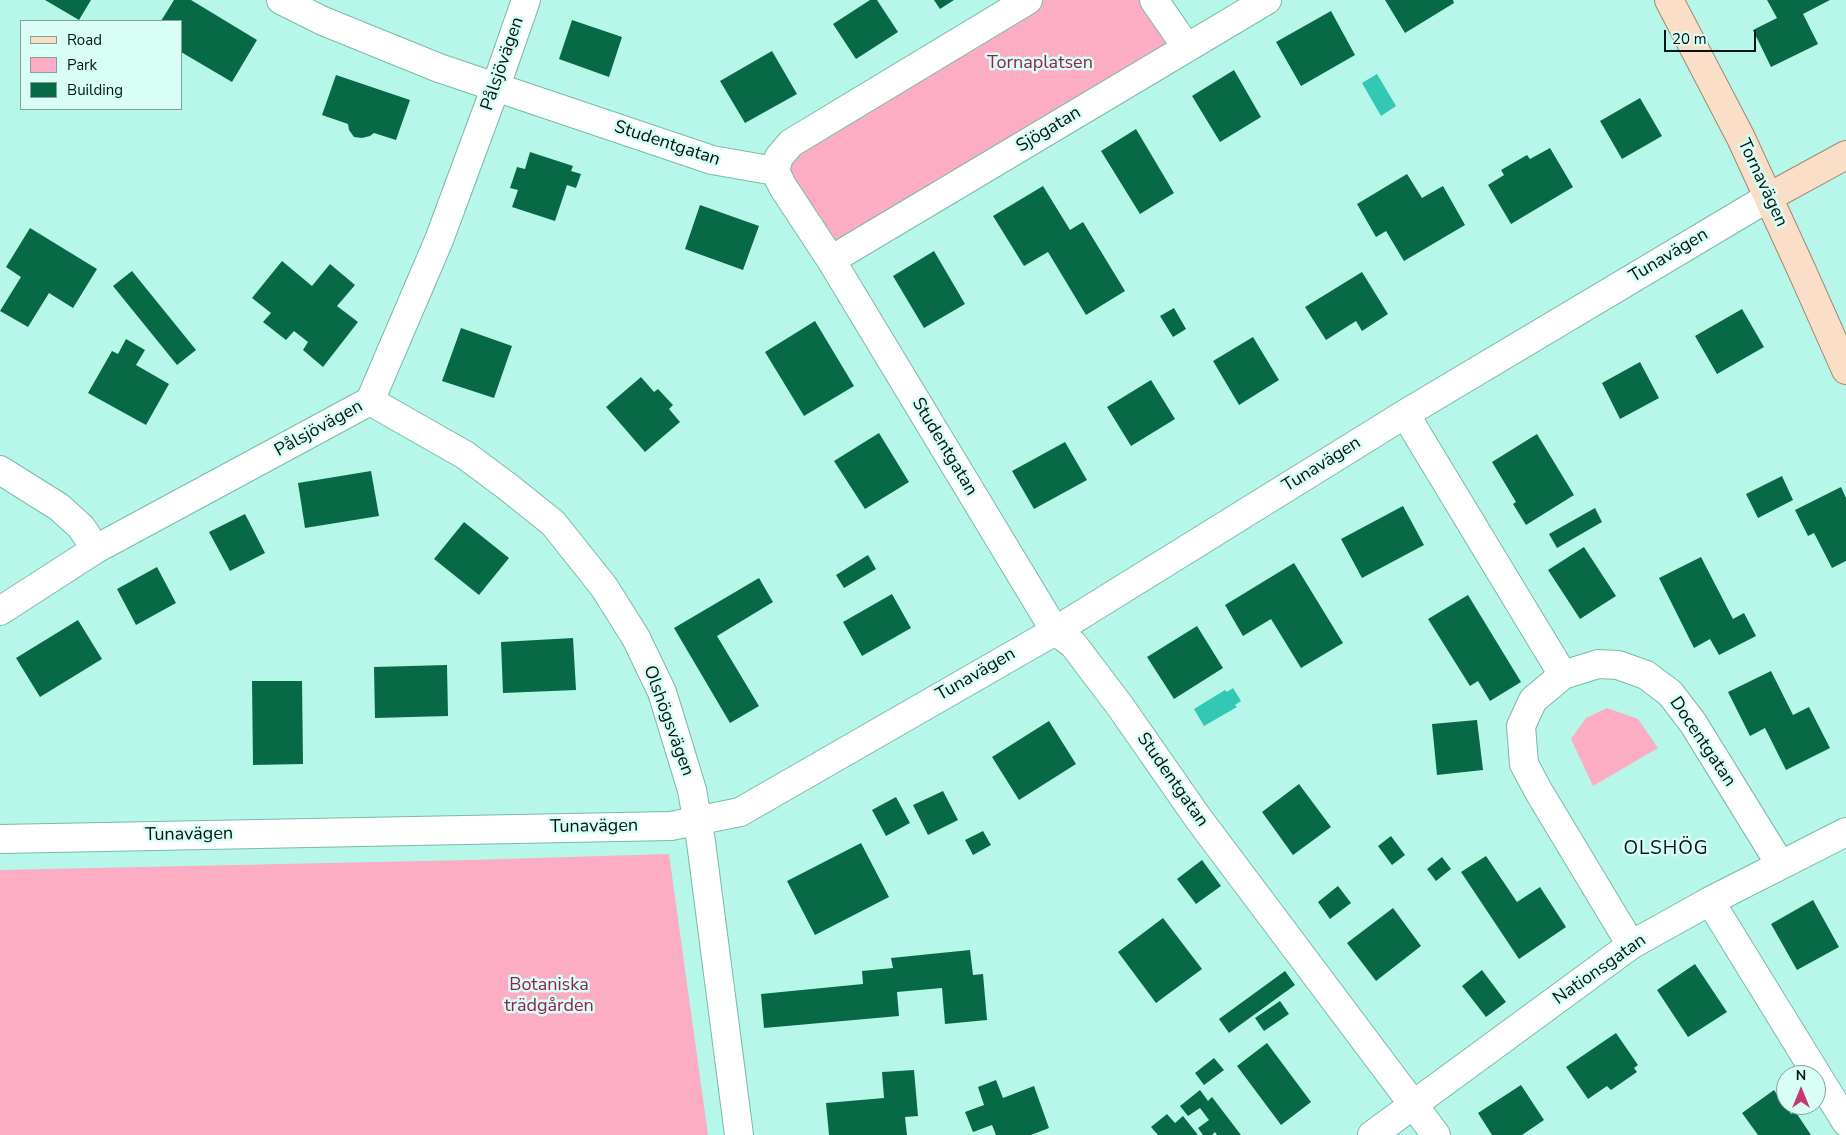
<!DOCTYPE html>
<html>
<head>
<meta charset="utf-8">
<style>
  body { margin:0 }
  #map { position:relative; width:1846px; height:1135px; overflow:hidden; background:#b6f7ea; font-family:"Nunito Sans",sans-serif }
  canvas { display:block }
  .legend { position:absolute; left:20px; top:20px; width:162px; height:90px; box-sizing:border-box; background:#d8fef6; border:1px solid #82a19a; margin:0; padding:6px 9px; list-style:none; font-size:15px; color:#001511 }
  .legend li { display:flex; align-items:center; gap:10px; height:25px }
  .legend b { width:25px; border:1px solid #82a19a }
  .north { position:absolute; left:1776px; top:1065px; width:50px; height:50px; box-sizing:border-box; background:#d8fef6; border:1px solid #82a19a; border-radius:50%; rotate:0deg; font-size:14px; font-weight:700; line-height:20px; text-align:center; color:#001511 }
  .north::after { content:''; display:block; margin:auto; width:18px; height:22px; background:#c4396f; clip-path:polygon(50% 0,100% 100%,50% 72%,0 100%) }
  .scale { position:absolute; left:1664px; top:30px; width:92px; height:22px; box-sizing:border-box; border:2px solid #001511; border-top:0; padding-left:6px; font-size:15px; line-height:18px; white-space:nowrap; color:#001511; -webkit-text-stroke:4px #d8fef6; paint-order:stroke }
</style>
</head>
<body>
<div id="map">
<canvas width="1846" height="1135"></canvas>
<ul class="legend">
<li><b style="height:6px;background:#fadec7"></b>Road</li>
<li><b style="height:14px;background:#fcacc3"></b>Park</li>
<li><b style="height:14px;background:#086946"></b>Building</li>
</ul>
<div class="north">N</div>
<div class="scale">20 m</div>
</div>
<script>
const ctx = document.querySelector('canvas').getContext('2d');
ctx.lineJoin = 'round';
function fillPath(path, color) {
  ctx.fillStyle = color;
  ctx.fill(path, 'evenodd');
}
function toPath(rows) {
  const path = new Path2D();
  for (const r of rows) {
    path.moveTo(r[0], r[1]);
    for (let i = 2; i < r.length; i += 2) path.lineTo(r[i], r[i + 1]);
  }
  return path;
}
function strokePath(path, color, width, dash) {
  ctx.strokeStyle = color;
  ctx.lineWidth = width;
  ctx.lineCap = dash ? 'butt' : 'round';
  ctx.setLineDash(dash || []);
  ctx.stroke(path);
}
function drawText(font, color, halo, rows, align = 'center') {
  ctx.font = font + ' "Nunito Sans",sans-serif';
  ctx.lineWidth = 5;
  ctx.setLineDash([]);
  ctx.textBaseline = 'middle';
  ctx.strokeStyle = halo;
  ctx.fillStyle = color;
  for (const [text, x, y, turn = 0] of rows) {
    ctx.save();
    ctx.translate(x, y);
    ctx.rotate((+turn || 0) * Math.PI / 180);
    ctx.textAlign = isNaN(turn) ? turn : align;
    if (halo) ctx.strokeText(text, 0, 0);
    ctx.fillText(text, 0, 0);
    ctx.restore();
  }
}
const green = toPath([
  [1028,0,1154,0,1187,48,831,260,779,157],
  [1607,708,1638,719,1658,748,1593,786,1571,739,1586,718],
  [669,854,708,1135,0,1135,0,870,471,860]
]);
const water = toPath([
  [1377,74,1396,106,1381,116,1362,83],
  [1233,688,1241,701,1235,705,1237,707,1204,726,1194,709,1225,690,1227,692]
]);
const building = toPath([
  [45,0,91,0,79,20],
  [174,0,191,0,257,40,232,82,181,52,181,21,161,21],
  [870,0,877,0,898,32,856,59,833,24],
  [934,0,954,0,940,9],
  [1385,0,1453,0,1454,3,1405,33],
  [1767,0,1830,0,1803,14,1818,44,1771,67,1753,30,1777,18],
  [1331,11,1355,55,1301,86,1276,42],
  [572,20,622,37,609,77,559,59],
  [772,51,797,94,745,123,720,81],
  [1234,70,1261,117,1220,142,1192,96],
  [336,75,410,100,396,140,374,133,370,136,362,138,354,137,349,130,348,124,322,115],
  [1640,98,1662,136,1622,159,1600,121],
  [1136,129,1174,193,1140,214,1101,151],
  [1550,148,1573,187,1511,224,1488,185,1504,175,1501,170,1527,155,1530,159],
  [530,152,573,166,571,171,581,174,576,188,567,185,555,221,512,207,518,190,510,188,517,167,525,169],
  [1407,174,1422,198,1443,186,1465,225,1404,261,1386,231,1376,237,1357,204],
  [1043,186,1070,230,1083,222,1125,291,1086,315,1048,252,1024,266,993,216],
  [700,205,759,226,743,270,685,249],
  [30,228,97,269,73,308,49,293,28,327,0,311,21,277,6,267],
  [934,251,965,304,924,328,893,276],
  [282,261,312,286,330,264,355,285,337,306,358,322,323,367,303,350,308,342,294,331,286,340,263,322,271,313,252,298],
  [132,271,196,350,177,365,113,286],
  [1362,272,1388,314,1362,331,1356,321,1326,340,1305,307],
  [1174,308,1186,329,1173,337,1160,316],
  [1742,309,1764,347,1717,374,1695,336],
  [815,321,854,386,804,416,765,352],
  [461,328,512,346,494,398,442,381],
  [1253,337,1279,380,1239,405,1213,361],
  [126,339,145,350,136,365,169,384,146,425,88,393,112,351,118,354],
  [1640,362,1659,398,1620,419,1602,383],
  [641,377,654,392,658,389,673,405,669,409,680,422,645,452,606,407],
  [1151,380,1175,419,1131,446,1107,407],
  [879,433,909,482,865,509,834,461],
  [1537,434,1574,495,1526,525,1513,504,1516,502,1492,462],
  [1065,442,1087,480,1034,509,1012,471],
  [371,471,379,516,305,528,298,483],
  [1782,476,1793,500,1758,518,1746,494],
  [1841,487,1846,498,1846,561,1832,568,1814,533,1808,536,1795,510],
  [1403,506,1424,545,1362,578,1341,539],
  [1595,508,1602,522,1557,548,1549,534],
  [245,514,265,553,230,571,209,532],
  [464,522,509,558,479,595,434,559],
  [1584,547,1616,596,1580,619,1548,570],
  [868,555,876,569,844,588,836,575],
  [1701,557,1733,619,1744,613,1756,636,1719,655,1710,639,1694,648,1659,578],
  [1294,563,1343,643,1301,668,1271,619,1243,636,1225,605],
  [157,567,176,603,136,625,117,589],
  [759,578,773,602,717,636,759,706,730,723,674,628],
  [892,594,911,628,862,656,843,622],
  [1468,595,1521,682,1490,701,1478,681,1470,686,1428,619],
  [78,620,102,659,40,697,16,658],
  [1197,626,1223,668,1174,699,1147,657],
  [573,638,576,690,503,693,501,642],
  [447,665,448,716,375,718,374,667],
  [1771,671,1793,715,1809,707,1830,748,1786,770,1765,728,1750,736,1728,692],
  [252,681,302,681,303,764,253,765],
  [1477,720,1483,770,1437,775,1432,724],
  [1049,721,1076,764,1019,800,992,757],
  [1299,784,1331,827,1293,855,1262,812],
  [943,791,958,820,928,835,913,805],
  [896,797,910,823,886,836,872,810],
  [983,831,991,845,973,855,965,840],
  [1391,836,1405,855,1392,865,1378,846],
  [861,843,889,897,815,935,787,881],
  [1486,856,1517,902,1540,887,1566,927,1519,959,1461,872],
  [1442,857,1451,869,1436,881,1427,869],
  [1202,860,1221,886,1196,904,1177,879],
  [1338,886,1351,903,1330,919,1318,902],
  [1813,900,1839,947,1797,970,1771,924],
  [1393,908,1421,946,1376,981,1347,943],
  [1163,918,1202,969,1156,1003,1118,952],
  [970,950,973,975,983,974,987,1020,945,1024,942,988,897,992,899,1016,764,1028,761,994,863,984,862,971,893,968,891,958],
  [1695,964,1727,1012,1688,1037,1657,990],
  [1482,970,1506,1002,1486,1017,1462,986],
  [1285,971,1295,985,1229,1033,1219,1019],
  [1280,1001,1289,1014,1264,1031,1255,1018],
  [1616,1033,1638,1065,1634,1068,1637,1072,1611,1090,1607,1086,1588,1099,1566,1067],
  [1267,1043,1311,1102,1281,1125,1237,1066],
  [1214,1058,1224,1070,1204,1085,1195,1073],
  [914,1070,918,1116,905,1117,907,1135,829,1135,826,1103,884,1098,882,1072],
  [996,1080,1003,1098,1034,1086,1049,1128,1031,1135,996,1135,992,1125,973,1132,965,1112,984,1105,978,1087],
  [1521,1085,1544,1120,1522,1135,1492,1135,1478,1113],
  [1200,1090,1208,1101,1212,1097,1241,1135,1217,1135,1215,1132,1212,1135,1203,1135,1198,1128,1209,1120,1200,1108,1188,1116,1180,1106],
  [1774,1090,1791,1114,1795,1111,1811,1135,1758,1135,1742,1113],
  [1167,1114,1175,1123,1183,1116,1198,1135,1158,1135,1151,1127]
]);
const minor = toPath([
  [281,0,323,21,439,68,712,160,775,171,783,187,831,260,1055,631,1073,644,1120,706,1198,818,1436,1135],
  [1154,0,1187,48],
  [775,171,779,157,791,143,1028,0],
  [831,260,1267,0],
  [370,401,465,455,508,487,553,523,604,587,636,638,662,692,692,790,701,842,739,1135],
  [1405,414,1563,675],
  [0,470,59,507,81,527,96,549],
  [0,611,96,549,370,401,439,240,496,86,526,0],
  [0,839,671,826,740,812,1055,631,1405,414,1769,197],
  [1710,901,1846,1122],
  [1631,945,1539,792,1524,764,1521,726,1533,700,1563,675,1598,664,1618,665,1646,675,1670,693,1693,723,1780,864],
  [1372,1135,1631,945,1710,901,1846,832]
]);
const major = toPath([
  [1669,0,1741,138,1802,271,1846,370],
  [1769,197,1846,155]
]);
const streetNames = [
  ["Pålsjövägen",503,64,-71],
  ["Sjögatan",1049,130,-31],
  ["Studentgatan",667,144,18],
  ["Tornavägen",1762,183,65],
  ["Tunavägen",1669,256,-31],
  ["Pålsjövägen",319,429,-29],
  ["Studentgatan",944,447,59],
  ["Tunavägen",1322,465,-32],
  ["Tunavägen",976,675,-30],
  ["Olshögsvägen",668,721,70],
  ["Docentgatan",1702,742,56],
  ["Studentgatan",1172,780,55],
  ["Tunavägen",594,827,-1],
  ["Tunavägen",189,835,-1],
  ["Nationsgatan",1600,970,-35]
];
const parkNames = [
  ["Tornaplatsen",1040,64],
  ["Botaniska",549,986],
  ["trädgården",549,1007]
];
const neighbourhoodNames = [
  ["OLSHÖG",1666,849]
];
fillPath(green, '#fcacc3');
fillPath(water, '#33c8b3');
fillPath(building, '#086946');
strokePath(minor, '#7ab9ad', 30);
strokePath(major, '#a1896f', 30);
strokePath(minor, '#fff', 28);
strokePath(major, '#fadec7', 28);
drawText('18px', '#001511', '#d8fef6', streetNames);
drawText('18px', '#93204f', '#d8fef6', parkNames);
ctx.letterSpacing = '1px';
drawText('19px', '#001511', '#d8fef6', neighbourhoodNames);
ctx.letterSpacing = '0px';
</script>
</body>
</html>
